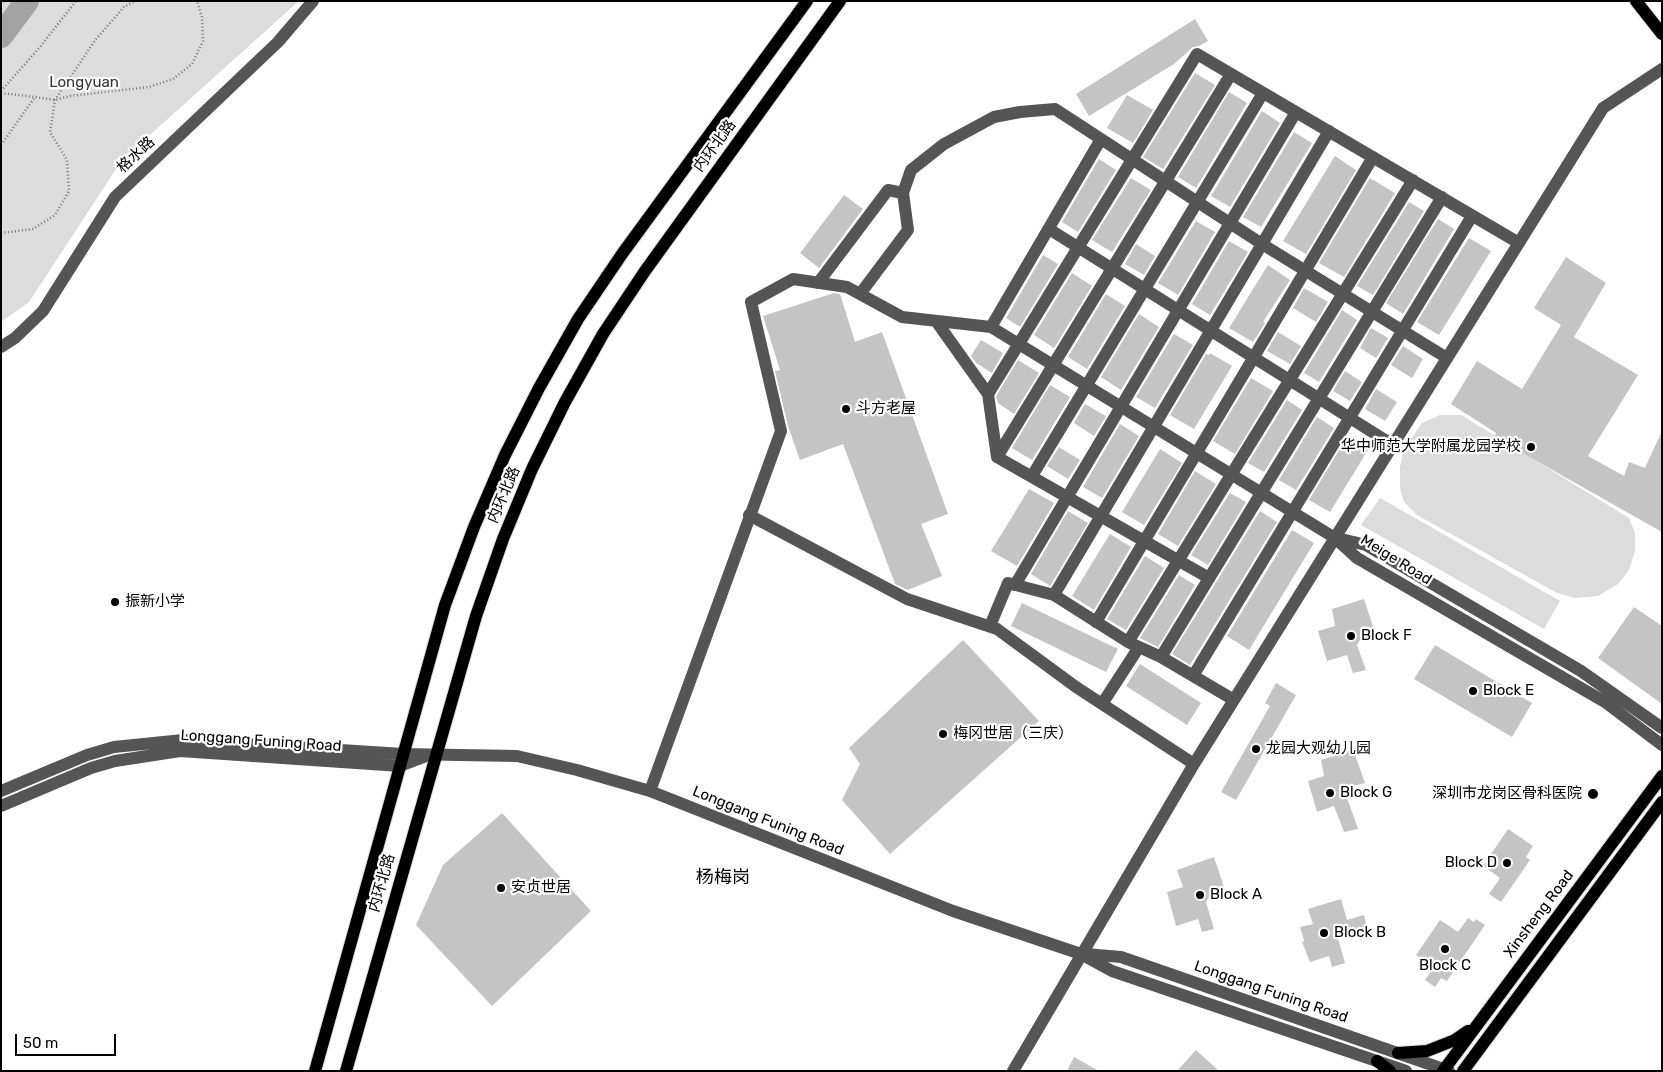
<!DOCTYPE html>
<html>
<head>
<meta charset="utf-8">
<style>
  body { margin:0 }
  #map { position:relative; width:1663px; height:1072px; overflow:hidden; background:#fff; font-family:Rubik,sans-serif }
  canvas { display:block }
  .frame { position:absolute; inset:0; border:2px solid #000; pointer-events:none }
  .scale { position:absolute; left:15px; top:1034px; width:101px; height:22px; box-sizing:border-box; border:2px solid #000; border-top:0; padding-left:6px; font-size:15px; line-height:18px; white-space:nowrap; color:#000; -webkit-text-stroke:4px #fff; paint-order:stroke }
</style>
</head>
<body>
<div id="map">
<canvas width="1663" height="1072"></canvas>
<div class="frame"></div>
<div class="scale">50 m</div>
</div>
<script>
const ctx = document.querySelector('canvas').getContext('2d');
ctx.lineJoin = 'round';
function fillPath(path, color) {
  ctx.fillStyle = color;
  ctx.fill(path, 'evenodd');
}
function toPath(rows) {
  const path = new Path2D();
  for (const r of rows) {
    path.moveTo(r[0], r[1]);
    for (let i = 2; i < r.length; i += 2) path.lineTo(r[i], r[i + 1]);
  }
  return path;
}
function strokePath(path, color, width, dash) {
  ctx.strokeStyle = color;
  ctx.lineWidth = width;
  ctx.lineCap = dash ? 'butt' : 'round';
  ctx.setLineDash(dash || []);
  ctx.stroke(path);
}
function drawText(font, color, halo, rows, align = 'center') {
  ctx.font = font + ' Rubik,"Noto Sans SC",sans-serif';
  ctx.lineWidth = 4.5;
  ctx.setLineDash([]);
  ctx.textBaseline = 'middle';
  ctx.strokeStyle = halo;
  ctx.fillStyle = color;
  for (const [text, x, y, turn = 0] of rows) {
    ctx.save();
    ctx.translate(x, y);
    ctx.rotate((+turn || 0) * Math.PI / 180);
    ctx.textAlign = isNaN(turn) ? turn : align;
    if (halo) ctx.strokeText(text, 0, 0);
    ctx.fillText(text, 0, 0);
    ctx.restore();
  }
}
const green = toPath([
  [1,1,299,1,122,160,29,302,1,322],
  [1440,415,1461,415,1629,518,1635,533,1635,551,1629,570,1618,584,1598,596,1575,598,1557,593,1417,515,1404,502,1400,488,1400,467,1404,449,1422,423],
  [1380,498,1560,601,1544,629,1361,525]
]);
const river = toPath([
  [1,36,27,1]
]);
const building = toPath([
  [1195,19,1208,41,1199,46,1193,47,1174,64,1089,116,1076,94],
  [1195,73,1215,85,1163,169,1143,157],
  [1229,92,1247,103,1196,188,1178,177],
  [1127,95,1153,110,1133,143,1107,128],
  [1262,111,1280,123,1230,207,1211,196],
  [1294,132,1312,143,1261,227,1243,217],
  [1335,156,1356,170,1306,254,1283,241],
  [1099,159,1116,170,1078,232,1062,222],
  [1131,178,1151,190,1112,252,1092,240],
  [1370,178,1395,193,1344,277,1319,263],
  [844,195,863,209,819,268,800,253],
  [1409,202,1424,211,1373,295,1357,286],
  [1438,219,1454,229,1403,314,1386,303],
  [1196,221,1215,232,1178,295,1158,283],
  [1469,238,1491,251,1439,335,1417,322],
  [1229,241,1248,252,1210,315,1192,304],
  [1136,244,1155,256,1144,275,1125,264],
  [1043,255,1058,264,1020,327,1006,318],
  [1566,257,1606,283,1574,337,1638,375,1588,456,1624,476,1629,462,1645,468,1662,431,1662,532,1494,437,1496,433,1451,404,1477,361,1522,389,1561,325,1534,308],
  [1268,265,1290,280,1263,322,1265,323,1253,342,1229,328],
  [1072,273,1092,286,1054,348,1034,335],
  [1304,288,1328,302,1316,322,1293,308],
  [834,293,840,294,855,342,882,332,948,514,921,524,942,576,908,590,895,584,843,444,800,460,788,426,775,371,780,370,763,316],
  [1106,294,1125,306,1087,369,1068,357],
  [1342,310,1357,320,1319,382,1304,373],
  [1139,314,1159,327,1121,390,1101,377],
  [1371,328,1388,338,1376,358,1360,348],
  [1278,332,1301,346,1290,364,1267,351],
  [1174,334,1193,345,1155,408,1136,397],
  [981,340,1003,353,992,373,976,363,971,356],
  [1403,346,1423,359,1412,378,1391,365],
  [1210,353,1232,366,1194,429,1170,415,1206,354,1209,355],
  [1018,360,1039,373,1014,414,998,403,996,396],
  [1345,371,1362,382,1350,401,1333,391],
  [1251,378,1273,391,1235,454,1213,441],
  [1050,385,1070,397,1032,460,1012,448],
  [1376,389,1397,402,1385,421,1365,409],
  [1287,400,1302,410,1264,472,1248,463],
  [1085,404,1106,416,1094,436,1074,423],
  [1317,417,1334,428,1296,490,1279,480],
  [1120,424,1139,436,1102,498,1083,487],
  [1347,437,1368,450,1330,512,1309,500],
  [1059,447,1080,460,1068,479,1047,466],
  [1160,449,1182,463,1144,525,1122,512],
  [1195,471,1216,484,1178,546,1158,534],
  [1029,489,1054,503,1017,566,991,551],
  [1230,493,1246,502,1208,565,1191,555],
  [1068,511,1088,523,1050,586,1031,574],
  [1260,511,1277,522,1190,665,1172,654],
  [1292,530,1314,543,1249,650,1227,636],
  [1110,534,1131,547,1094,610,1072,596],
  [1145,556,1164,568,1126,630,1107,619],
  [1179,575,1195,585,1158,647,1140,638],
  [1364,599,1375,633,1363,635,1357,645,1366,670,1353,673,1347,655,1327,661,1318,631,1335,626,1332,609],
  [1022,603,1118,649,1106,672,1011,626],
  [1634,607,1662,626,1662,704,1598,658],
  [963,640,1039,721,890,854,842,800,860,764,849,748],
  [1435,645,1532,703,1512,737,1414,679],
  [1140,664,1201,703,1187,725,1126,686],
  [1276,683,1296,695,1236,800,1221,792,1270,706,1265,703],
  [1353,749,1365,783,1353,786,1346,795,1358,829,1344,832,1334,806,1317,812,1308,781,1324,776,1321,760],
  [502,813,591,911,492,1006,416,925,443,865],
  [1508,829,1533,846,1526,857,1530,860,1501,902,1489,894,1500,878,1483,866],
  [1214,857,1225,890,1212,893,1206,902,1214,929,1202,932,1198,919,1176,926,1167,892,1183,887,1177,870],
  [1341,899,1347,920,1364,915,1367,927,1337,935,1345,963,1332,967,1329,956,1310,962,1302,942,1304,941,1300,927,1313,924,1308,909],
  [1468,918,1474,922,1476,919,1485,925,1447,981,1441,978,1435,987,1425,980,1434,967,1416,955,1440,920,1458,932],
  [1196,1050,1219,1071,1177,1071],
  [1074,1057,1099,1071,1067,1071]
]);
const path = toPath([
  [1,91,40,47,76,1],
  [1,93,35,97],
  [1,145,35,97,55,100,70,96,149,87,173,79,192,64,203,41,202,17,197,1],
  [1,233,33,229,55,215,69,191,67,160,50,132,55,100,96,39,124,7,135,1]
]);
const minor = toPath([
  [1049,229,1393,445],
  [818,283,888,190,903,193],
  [860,294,908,230,903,193,911,170,944,144,994,117,1020,112,1055,109,1262,244,1447,358],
  [936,321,988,394,997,457],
  [991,327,1101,139],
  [1,347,15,338,43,311,115,197,278,42,313,1],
  [988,394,1197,54,1519,243],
  [997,457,1231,74],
  [997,457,1209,578],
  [1032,476,1263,93],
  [749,515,907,599,997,629,1076,687,1194,764],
  [1337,538,1366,545,1581,671,1662,728],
  [1015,585,1296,112],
  [1054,595,1329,131],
  [1096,622,1373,157],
  [990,626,1008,583,1054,595,1128,642,1161,657,1234,700],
  [1128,642,1413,180],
  [1161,657,1442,197],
  [1193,676,1472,216],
  [1102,704,1139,647],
  [1,791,87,755,114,747,183,740,403,754,517,756,577,770,650,791,953,911,1081,954,1112,971,1406,1071],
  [650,791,781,431,751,302,793,279,847,287,902,317,991,327,1335,538,1357,558,1605,702,1662,745],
  [1,806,91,768,115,761,180,751,400,766,424,757],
  [1086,954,1121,957,1449,1071],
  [1013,1071,1194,764,1603,108,1662,69]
]);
const major = toPath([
  [1636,1,1662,34],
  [1398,1053,1427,1051,1455,1040,1468,1031],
  [1377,1061,1390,1071],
  [315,1071,445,605,474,527,505,455,539,388,578,319,622,254,807,1],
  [346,1071,476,616,503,539,532,469,565,402,603,334,645,271,840,1],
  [1443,1071,1662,776],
  [1463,1071,1662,802]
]);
const markers = [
  [846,409,5,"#000"],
  [1531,447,5,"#000"],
  [115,602,5,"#000"],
  [1351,636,5,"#000"],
  [1473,691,5,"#000"],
  [943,734,5,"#000"],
  [1256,749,5,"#000"],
  [1330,793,5,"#000"],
  [1593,794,6,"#000"],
  [1507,863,5,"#000"],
  [501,888,5,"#000"],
  [1200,895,5,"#000"],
  [1324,933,5,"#000"],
  [1445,949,5,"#000"]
];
const parkNames = [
  ["Longyuan",84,83]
];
const streetNames = [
  ["内环北路",715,146,-54],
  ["格水路",136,155,-43],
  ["内环北路",504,495,-67],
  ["Meige Road",1396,560,32],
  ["Longgang Funing Road",261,741,4],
  ["Longgang Funing Road",768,821,22],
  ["内环北路",382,883,-74],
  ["Xinsheng Road",1539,914,-53],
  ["Longgang Funing Road",1271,992,19]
];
const poiNames = [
  ["斗方老屋",856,409],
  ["华中师范大学附属龙园学校",1521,447,"right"],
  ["振新小学",125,602],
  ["Block F",1361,636],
  ["Block E",1483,691],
  ["梅冈世居（三庆）",953,734],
  ["龙园大观幼儿园",1266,749],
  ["Block G",1340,793],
  ["深圳市龙岗区骨科医院",1582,794,"right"],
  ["Block D",1497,863,"right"],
  ["安贞世居",511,888],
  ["Block A",1210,895],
  ["Block B",1334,933],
  ["Block C",1445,966,"center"]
];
const quarterNames = [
  ["杨梅岗",723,878]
];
fillPath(green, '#dcdcdc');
strokePath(river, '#a3a3a3', 24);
fillPath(building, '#c4c4c4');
strokePath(major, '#dbdbdb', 14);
strokePath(path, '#777', 2.5, [1, 2.5]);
strokePath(minor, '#555', 12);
strokePath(major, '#000', 12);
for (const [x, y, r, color] of markers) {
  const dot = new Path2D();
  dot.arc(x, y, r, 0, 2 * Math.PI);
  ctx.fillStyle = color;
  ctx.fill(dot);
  strokePath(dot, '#fff', 2);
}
drawText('15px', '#333', '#fff', parkNames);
drawText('15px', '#000', '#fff', streetNames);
drawText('15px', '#000', '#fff', poiNames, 'left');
drawText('18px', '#000', '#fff', quarterNames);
</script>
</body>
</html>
